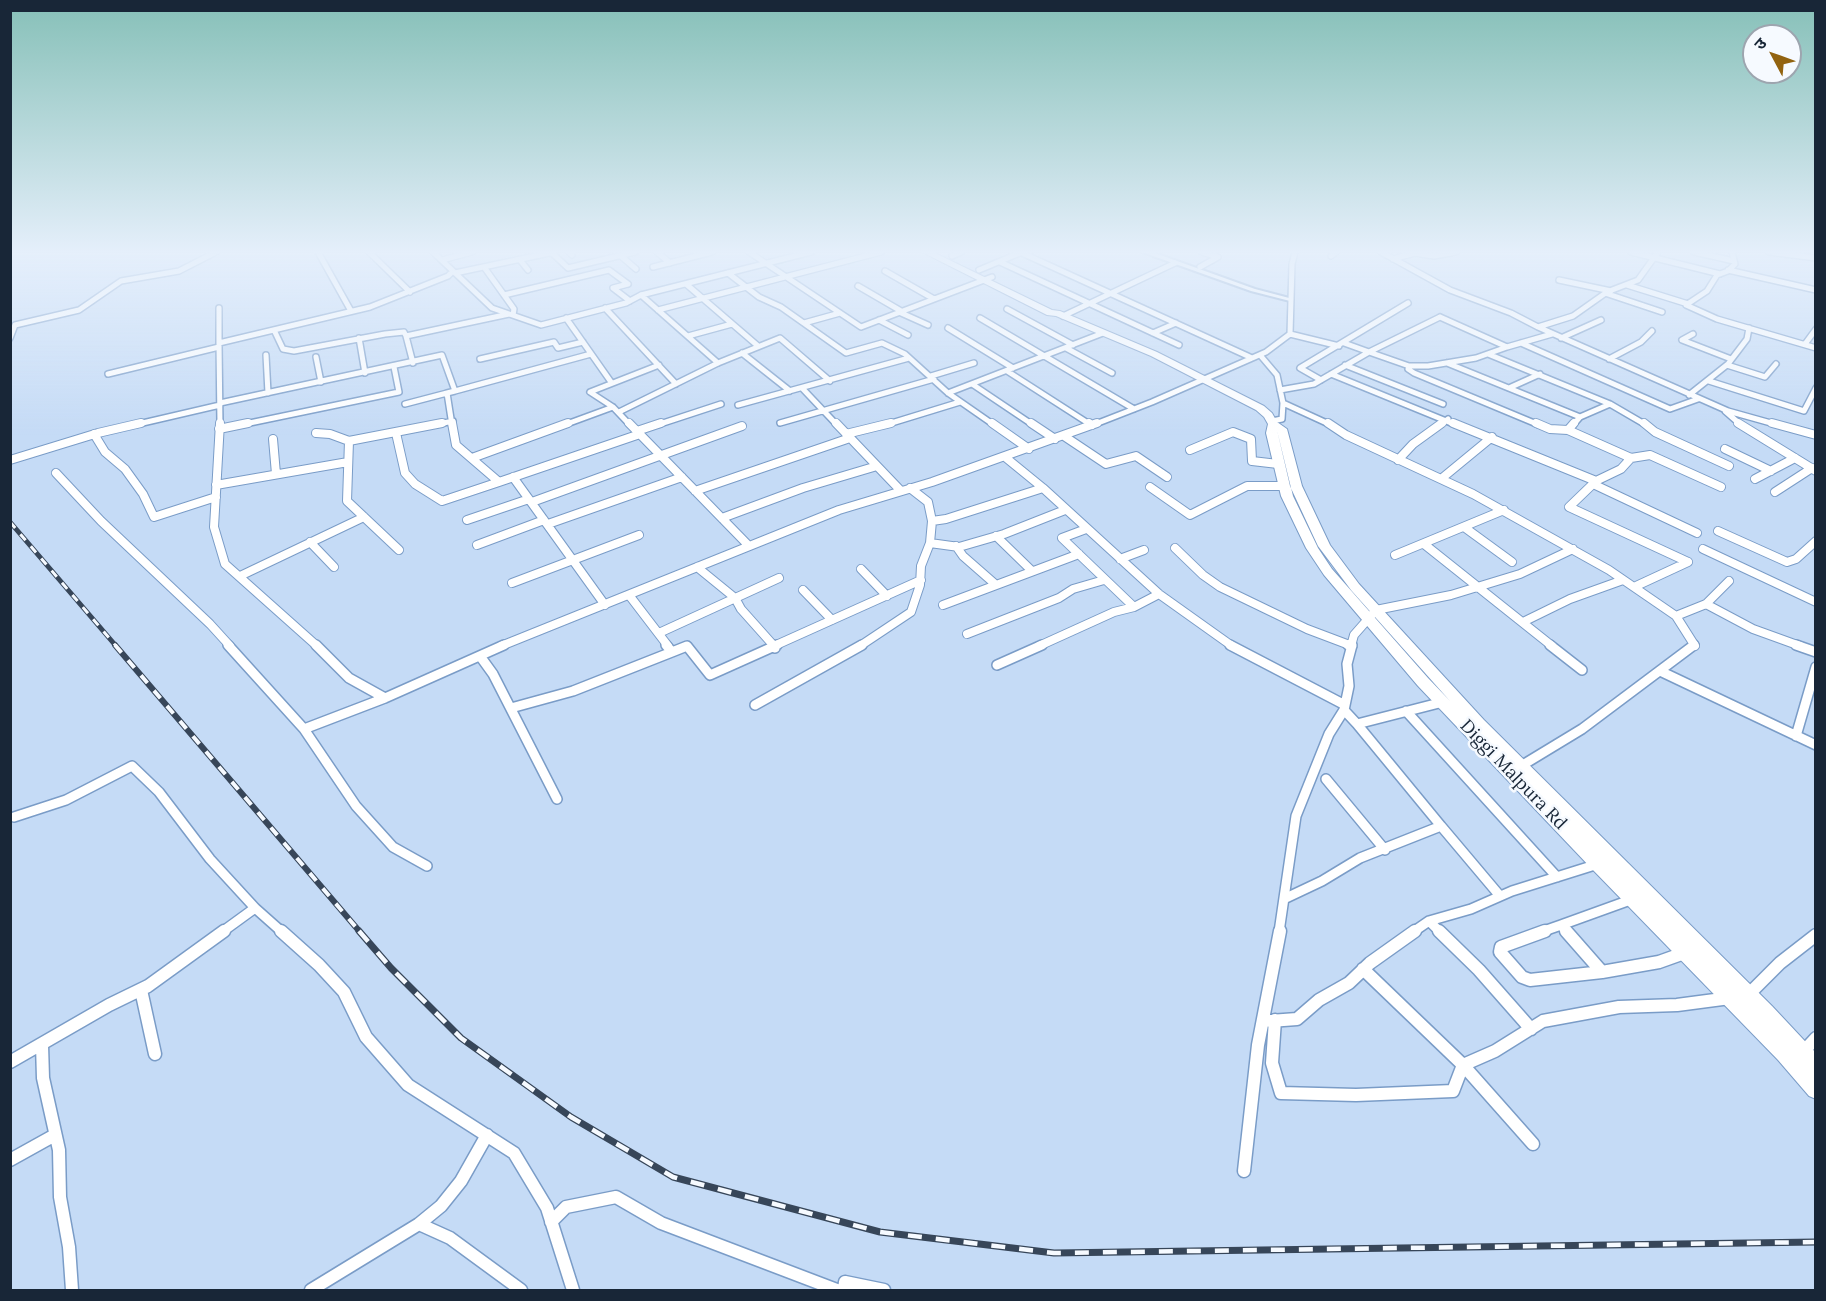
<!DOCTYPE html>
<html>
<head>
<meta charset="utf-8">
<style>
  body { margin:0 }
  #map { position:relative; width:1826px; height:1301px; overflow:hidden; background:#c5dbf6; font-family:Lora,"Noto Sans Devanagari",serif }
  canvas { display:block }
  .frame { position:absolute; inset:0; border:12px solid #182637; pointer-events:none }
  .north { position:absolute; left:1742px; top:24px; width:60px; height:60px; box-sizing:border-box; background:#f6faff; border:2px solid #9da5af; border-radius:50%; rotate:311deg; font-size:16px; font-weight:700; line-height:24px; text-align:center; color:#182637 }
  .north::after { content:''; display:block; margin:auto; width:21px; height:27px; background:#926310; clip-path:polygon(50% 0,100% 100%,50% 72%,0 100%) }
</style>
</head>
<body>
<div id="map">
<canvas width="1826" height="1301"></canvas>
<div class="frame"></div>
<div class="north">उ</div>
</div>
<script>
const ctx = document.querySelector('canvas').getContext('2d');
ctx.lineJoin = 'round';
function toPath(rows) {
  const path = new Path2D();
  for (const r of rows) {
    path.moveTo(r[0], r[1]);
    for (let i = 2; i < r.length; i += 2) path.lineTo(r[i], r[i + 1]);
  }
  return path;
}
function strokePath(path, color, width, dash) {
  ctx.strokeStyle = color;
  ctx.lineWidth = width;
  ctx.lineCap = dash ? 'butt' : 'round';
  ctx.setLineDash(dash || []);
  ctx.stroke(path);
}
function fillPath(path, color) {
  ctx.fillStyle = color;
  ctx.fill(path, 'evenodd');
}
function drawText(font, color, halo, rows, align = 'center') {
  ctx.font = font + ' Lora,serif';
  ctx.lineWidth = 5;
  ctx.setLineDash([]);
  ctx.textBaseline = 'middle';
  ctx.strokeStyle = halo;
  ctx.fillStyle = color;
  for (const [text, x, y, turn = 0] of rows) {
    ctx.save();
    ctx.translate(x, y);
    ctx.rotate((+turn || 0) * Math.PI / 180);
    ctx.textAlign = isNaN(turn) ? turn : align;
    if (halo) ctx.strokeText(text, 0, 0);
    ctx.fillText(text, 0, 0);
    ctx.restore();
  }
}
const minorFar3 = toPath([
  [318,252,351,311],
  [369,252,410,292],
  [569,252,572,255],
  [657,252,670,263],
  [749,252,861,327,992,277],
  [1381,252,1450,290,1511,313,1538,327],
  [1631,252,1720,274],
  [1658,252,1638,280,1607,292,1573,316,1538,327,1728,411,1778,425],
  [1694,252,1734,261],
  [1732,252,1735,264,1728,271,1717,275,1707,291,1686,305,1717,319,1816,348],
  [1769,252,1816,258],
  [552,253,568,268,635,252],
  [1022,253,1252,358],
  [621,256,636,269],
  [952,256,961,252],
  [1331,256,1336,252],
  [1393,259,1415,253,1434,256,1456,252],
  [442,260,472,252],
  [520,260,528,270],
  [1000,262,1179,345],
  [484,267,514,309,513,315],
  [653,267,712,252],
  [1200,267,1218,257,1202,252],
  [979,270,1022,252],
  [1728,270,1816,290],
  [453,271,492,308,541,325,626,303,641,295,811,252],
  [885,271,934,299],
  [455,273,554,252],
  [728,273,759,297,781,307,846,353,882,343,905,354,948,393,994,425],
  [1559,280,1611,291],
  [628,284,613,288,630,301],
  [686,284,758,346],
  [1627,285,1688,304],
  [858,286,901,311],
  [1605,293,1662,312],
  [504,295,609,270,628,284],
  [641,295,718,363],
  [219,308,219,343],
  [605,308,676,384],
  [1007,309,1073,345],
  [658,310,881,252],
  [899,312,928,325],
  [1063,316,1175,263],
  [1440,317,1507,347,1476,358,1428,366,1409,366,1369,352,1440,317],
  [566,318,611,382],
  [980,318,1134,409],
  [879,320,908,335],
  [804,323,840,313],
  [948,328,1013,368],
  [274,330,283,349,294,351,385,334,404,332,406,336,509,314],
  [1153,333,1176,323],
  [1290,334,1339,346],
  [1693,334,1682,340,1731,359],
  [406,336,413,363],
  [688,336,732,324],
  [10,338,15,325,79,310,121,281,179,271,216,252],
  [359,338,365,373],
  [1561,338,1601,320],
  [1344,343,1369,352],
  [1521,343,1670,409,1698,399],
  [1805,344,1816,329],
  [1507,347,1552,334],
  [1066,348,1112,373],
  [742,353,790,391],
  [1488,354,1610,404,1646,425],
  [266,355,268,393],
  [1260,355,1277,375,1283,403,1282,419,1272,421],
  [316,357,321,382],
  [480,359,554,342,558,348,583,342],
  [1609,359,1641,342,1652,331],
  [1447,363,1580,417],
  [1345,365,1443,404],
  [1727,365,1765,377,1776,364],
  [1409,366,1408,369,1414,373,1539,425],
  [1007,371,1091,425],
  [108,374,219,347],
  [1331,374,1456,425],
  [931,376,974,363],
  [1321,380,1300,368,1408,303],
  [1709,381,1804,411,1816,388],
  [972,384,1033,425],
  [802,388,837,425],
  [1509,388,1540,374],
  [1280,390,1314,384,1369,352],
  [455,391,591,354],
  [948,393,1103,333],
  [1689,395,1728,364,1747,339,1749,328],
  [220,403,442,355,455,391,447,393,452,425],
  [1283,403,1331,425],
  [405,404,447,393],
  [738,405,909,358],
  [1725,411,1741,425],
  [619,412,718,363,780,338,830,381],
  [780,423,934,379],
  [134,425,220,405],
  [220,425,219,343,370,307,448,276,453,271,433,252],
  [240,425,399,392,394,367],
  [434,425,453,421],
  [564,425,613,407],
  [630,425,613,407,590,392,659,365],
  [657,425,721,404],
  [885,425,960,402],
  [1093,425,1152,402,1266,352,1290,334,1292,264,1295,252],
  [1440,425,1448,419],
  [1573,425,1580,417,1610,404]
]);
const minorFar2 = toPath([
  [220,423,214,527,225,564,317,646],
  [452,423,456,445,499,482,640,434],
  [629,423,749,546],
  [836,423,901,491],
  [992,423,1029,449],
  [1031,423,1055,439],
  [1089,423,1092,425],
  [1328,423,1346,435,1473,494,1609,570,1676,616,1695,646],
  [1453,423,1596,481,1569,507,1688,562],
  [1536,423,1550,429,1568,430],
  [1574,423,1568,430,1631,458,1621,469,1596,481],
  [1644,423,1655,432,1729,466],
  [1738,423,1816,471],
  [1772,423,1816,435],
  [219,429,248,423],
  [637,431,661,423],
  [316,433,330,434,349,441,442,423],
  [396,433,405,473,415,484,442,501,499,482],
  [94,434,105,452,125,469,143,494,154,517,216,497],
  [846,434,891,423],
  [1064,436,1106,464,1136,456,1167,477],
  [273,439,276,474],
  [349,441,347,501,399,550],
  [1725,449,1771,471],
  [1190,450,1233,432,1251,439,1252,461,1278,464],
  [1005,457,1043,488,1159,594,1232,646],
  [472,458,568,423],
  [1631,458,1650,455,1721,487],
  [10,460,98,433,141,423],
  [1398,460,1413,444,1442,423],
  [56,473,101,521,210,624,230,646],
  [513,477,605,605],
  [1441,479,1492,437],
  [1755,479,1795,458],
  [1593,484,1697,533],
  [216,485,348,462],
  [1150,487,1190,515,1247,486,1283,486],
  [695,491,850,438],
  [1775,492,1812,468],
  [532,502,742,426],
  [722,518,803,488,877,466],
  [467,520,529,499],
  [932,521,946,519,1043,488],
  [548,524,682,477],
  [1464,527,1512,562],
  [1086,529,1062,538,1134,607],
  [1718,531,1787,562,1796,559,1816,541],
  [996,536,1032,571],
  [310,542,334,567],
  [930,543,959,547,1004,534,1065,510],
  [1424,544,1552,646],
  [477,545,544,520],
  [956,546,963,556,995,584],
  [1175,548,1203,575,1220,587,1307,629,1352,646],
  [1703,549,1816,602],
  [1395,555,1504,510],
  [1120,559,1144,550],
  [697,567,735,598,741,609,774,646],
  [861,569,887,596],
  [240,576,364,517],
  [512,583,639,535],
  [1634,587,1688,562],
  [803,590,832,620],
  [629,595,668,646],
  [1706,604,1753,629,1800,646],
  [943,605,1079,554],
  [1676,616,1706,604,1729,581],
  [1523,622,1570,599,1623,580],
  [659,633,779,578],
  [967,634,1059,598,1073,589,1104,580],
  [501,646,839,510,932,482,1097,423],
  [774,646,921,580],
  [860,646,911,612,920,585,921,566,930,543,932,521,928,502,910,488],
  [1039,646,1114,612,1134,607,1159,594],
  [1351,646,1354,635,1376,610,1451,595,1520,574,1573,549]
]);
const minorFar1 = toPath([
  [228,645,304,729,385,698],
  [316,645,349,678,385,698,504,645],
  [773,645,775,648],
  [1230,645,1345,705],
  [1348,645,1352,646],
  [1550,645,1582,670],
  [1796,645,1816,652],
  [672,652,687,646,710,675,777,645],
  [480,656,493,674,557,799],
  [997,665,1042,645],
  [1660,671,1816,745],
  [755,705,862,645],
  [511,708,573,691,672,652,666,645],
  [1344,710,1357,724,1443,702],
  [1406,711,1557,877],
  [304,729,356,806,393,847,427,866],
  [1796,736,1816,667],
  [1521,766,1582,729,1694,645],
  [1326,779,1385,850],
  [14,817,66,800,132,766,159,792,210,859,255,908,282,932],
  [1441,826,1500,896],
  [1286,898,1322,881,1360,858,1441,826,1357,724],
  [1429,921,1440,932],
  [222,932,255,908],
  [1279,932,1296,816,1329,734,1344,710,1349,686,1347,664,1352,645],
  [1413,932,1429,921,1471,909,1512,891,1598,864],
  [1541,932,1561,925],
  [1567,932,1561,925,1633,899]
]);
const minor = toPath([
  [281,931,319,965,344,992,366,1037,408,1085,514,1153,547,1208,573,1290],
  [1439,931,1479,970,1531,1029],
  [1545,931,1501,947,1500,952,1522,977,1530,980,1602,972],
  [1566,931,1602,972,1659,962,1687,952],
  [1363,969,1463,1065,1533,1144],
  [141,990,155,1054],
  [1748,995,1780,963,1816,935],
  [1275,1020,1272,1063,1281,1093,1356,1095,1453,1091,1463,1065,1495,1051,1543,1021,1619,1007,1677,1005,1730,998],
  [1270,1021,1297,1019,1319,1000,1349,983,1370,963,1415,931],
  [42,1045,43,1078,59,1150,60,1197,69,1247,72,1290],
  [1803,1052,1816,1038],
  [10,1062,109,1005,148,986,224,931],
  [10,1160,55,1135],
  [1244,1171,1258,1045,1280,931],
  [551,1222,566,1207,616,1197,661,1223,837,1290],
  [419,1224,441,1206,461,1181,487,1135],
  [311,1290,419,1224,450,1238,521,1290],
  [844,1290,845,1282,884,1290]
]);
const tertiary = toPath([
  [1142,252,1152,252,1255,289,1293,299,1290,301,1251,291,1142,252]
]);
const primary = toPath([
  [922,252,933,252,1052,310,1060,311,1157,352,1264,406,1272,413,1277,422,1287,429,1302,486,1330,545,1359,584,1484,720,1772,1006,1816,1053,1816,1099,1809,1096,1778,1060,1592,869,1418,686,1324,575,1306,548,1281,496,1266,433,1268,424,1264,417,1256,410,1151,356,1056,316,1047,315,922,252],
  [1277,430,1290,486,1318,546,1351,590,1450,701,1428,678,1332,569,1318,548,1293,496,1277,430]
]);
const railFar2 = toPath([
  [10,522,116,646]
]);
const railFar1 = toPath([
  [115,645,360,932]
]);
const rail = toPath([
  [359,931,391,968,461,1038,571,1117,673,1177,880,1232,1054,1253,1816,1242]
]);
const streetNames = [
  ["Diggi Malpura Rd",1513,775,46]
];
strokePath(minorFar3, '#7a9cc7', 8);
strokePath(minorFar2, '#7a9cc7', 10);
strokePath(minorFar1, '#7a9cc7', 12);
strokePath(minor, '#7a9cc7', 15);
strokePath(tertiary, '#7a9cc7', 4);
strokePath(primary, '#7a9cc7', 2);
strokePath(minorFar3, '#fff', 5);
strokePath(minorFar2, '#fff', 8);
strokePath(minorFar1, '#fff', 9);
strokePath(minor, '#fff', 12);
fillPath(tertiary, '#fff');
fillPath(primary, '#fff');
strokePath(railFar2, '#374659', 5);
strokePath(railFar1, '#374659', 6);
strokePath(rail, '#374659', 7);
strokePath(railFar2, '#f6faff', 3, [8]);
strokePath(railFar1, '#f6faff', 4, [10]);
strokePath(rail, '#f6faff', 4.5, [14]);
const sky = ctx.createLinearGradient(0, 0, 0, 435);
sky.addColorStop(0, '#86c0b8');
sky.addColorStop(0.58, '#e5effb');
sky.addColorStop(1, '#e5effb00');
ctx.fillStyle = sky;
ctx.fillRect(0, 0, 1826, 435);
drawText('18px', '#182637', '#f6faff', streetNames);
</script>
</body>
</html>
